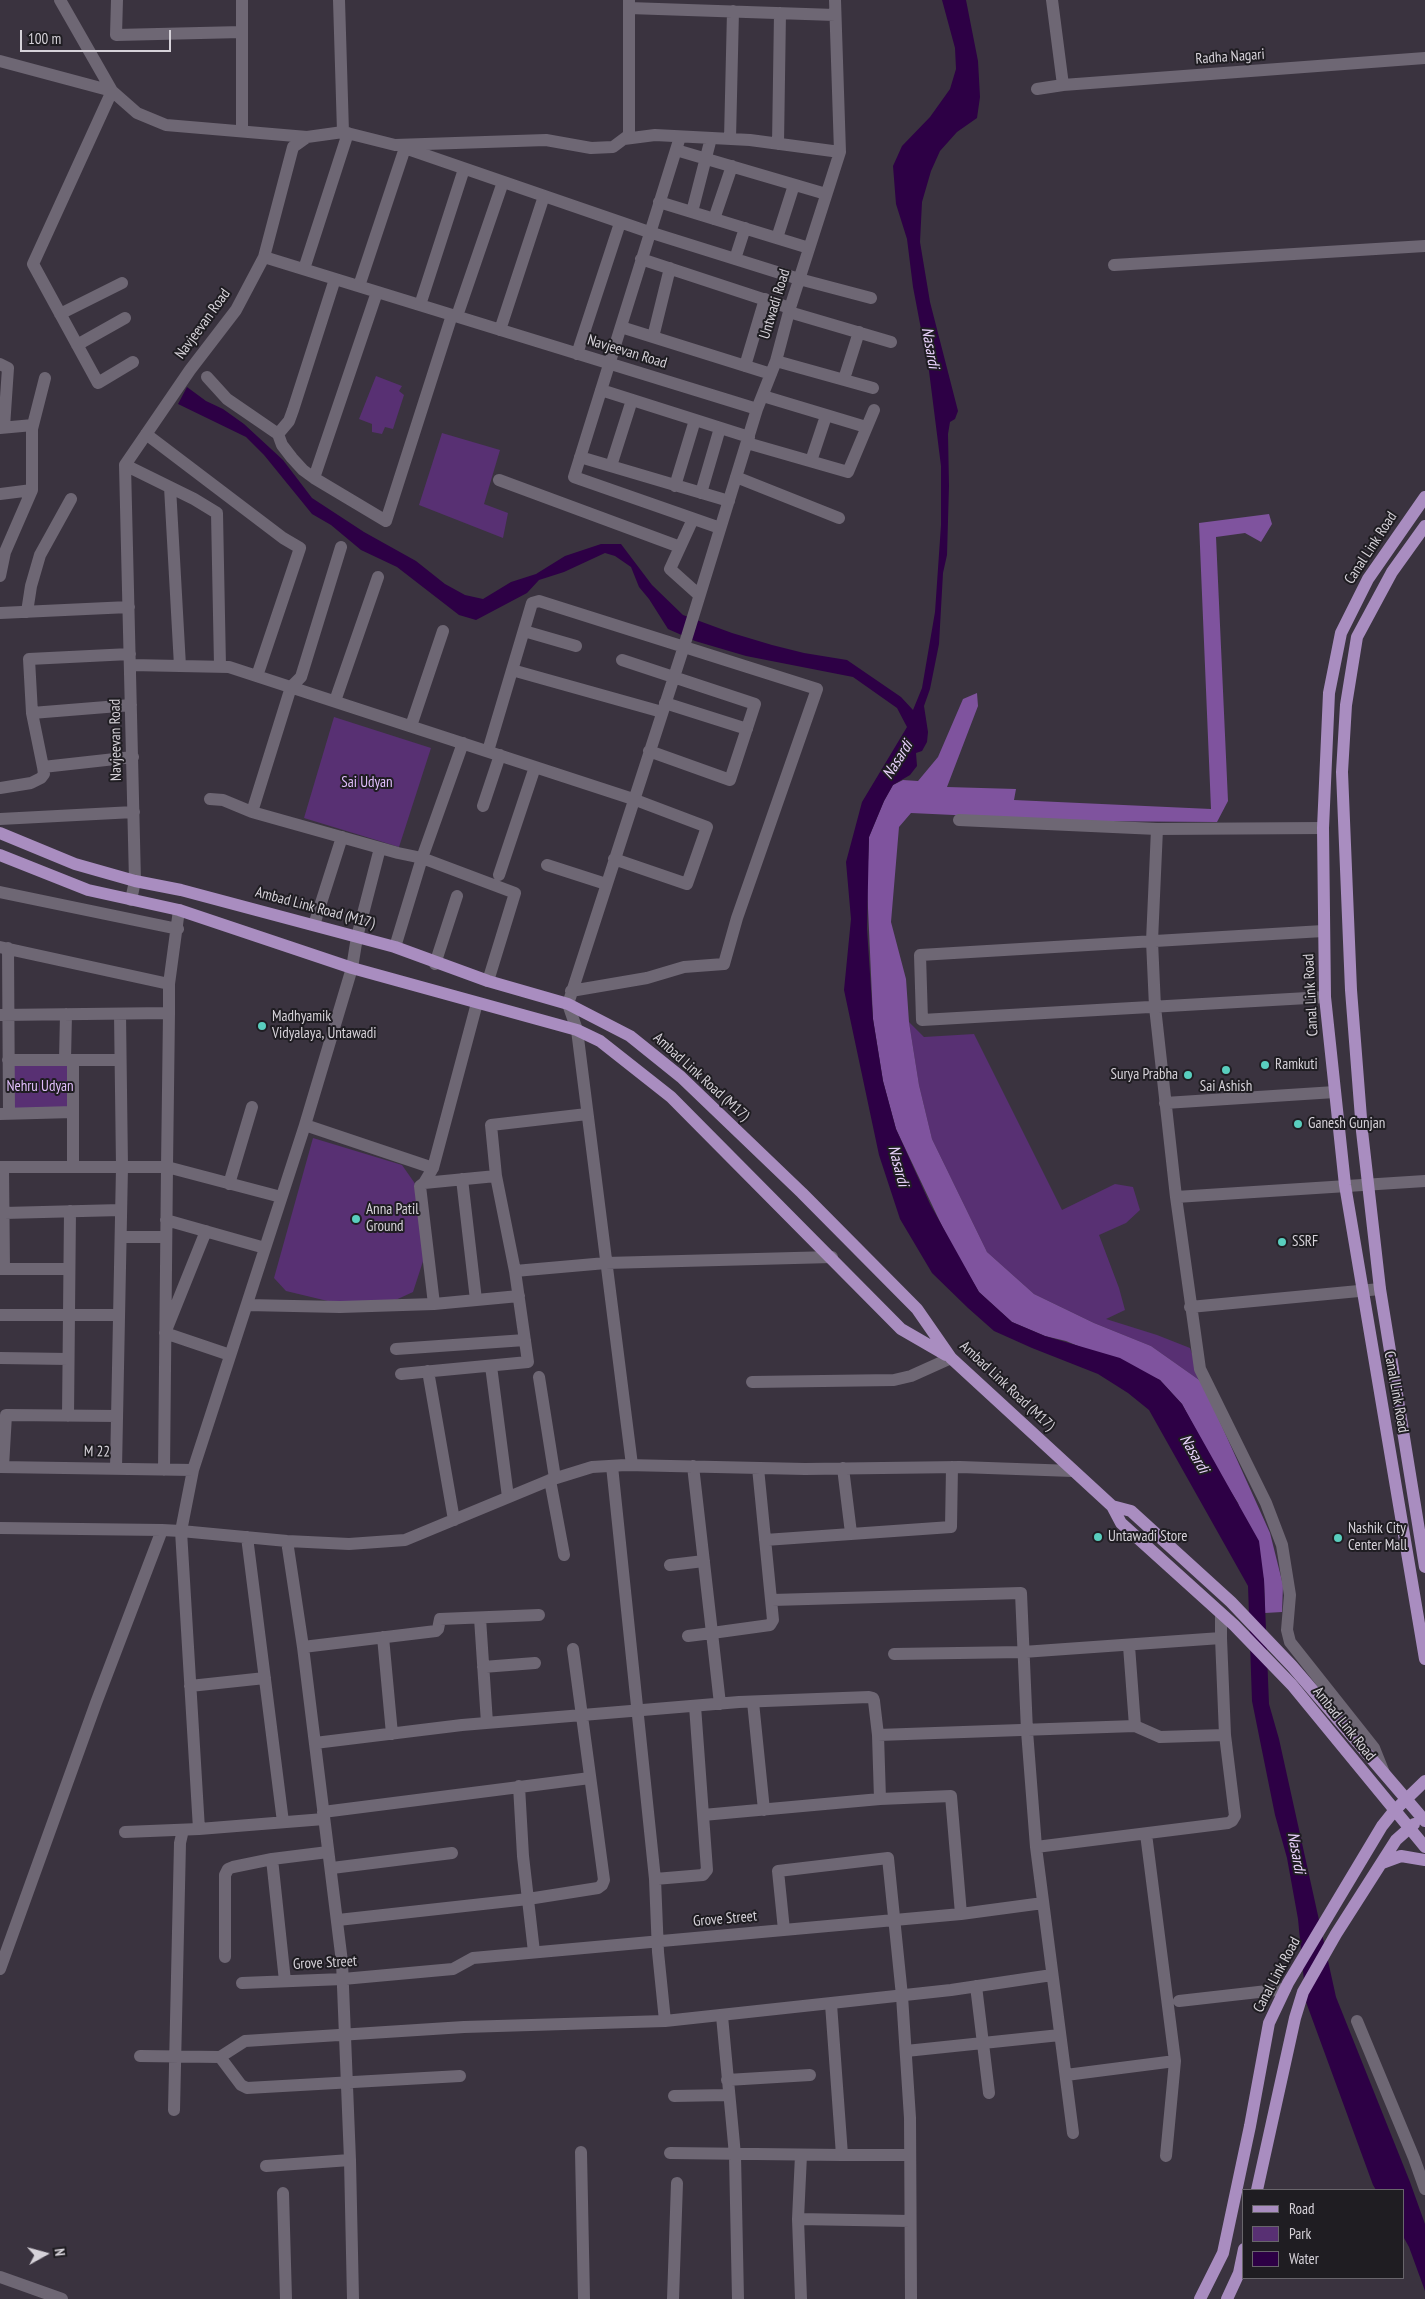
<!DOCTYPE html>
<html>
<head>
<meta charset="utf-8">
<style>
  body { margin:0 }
  #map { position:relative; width:1425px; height:2299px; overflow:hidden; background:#3a333f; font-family:"PT Sans Narrow",sans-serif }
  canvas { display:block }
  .legend { position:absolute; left:1242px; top:2189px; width:162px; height:90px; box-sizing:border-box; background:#1f1d22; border:1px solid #68656b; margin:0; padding:6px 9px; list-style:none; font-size:15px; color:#d6d2d9 }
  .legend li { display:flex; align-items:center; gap:10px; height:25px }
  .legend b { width:25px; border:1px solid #68656b }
  .north { position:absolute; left:20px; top:2229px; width:50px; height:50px; -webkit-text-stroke:4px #1f1d22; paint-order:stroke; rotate:83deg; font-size:14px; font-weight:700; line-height:20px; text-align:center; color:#d6d2d9 }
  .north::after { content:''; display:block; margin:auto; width:18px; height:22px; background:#d6d2d9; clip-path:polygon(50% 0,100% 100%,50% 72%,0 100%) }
  .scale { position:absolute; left:20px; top:30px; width:151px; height:22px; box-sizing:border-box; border:2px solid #d6d2d9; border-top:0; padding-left:6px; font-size:15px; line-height:18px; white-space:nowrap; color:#d6d2d9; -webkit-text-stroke:4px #1f1d22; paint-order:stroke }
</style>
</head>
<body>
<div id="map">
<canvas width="1425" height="2299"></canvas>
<ul class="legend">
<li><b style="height:6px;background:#a98dc0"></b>Road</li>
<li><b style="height:14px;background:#583073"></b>Park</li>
<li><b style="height:14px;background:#2d0045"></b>Water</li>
</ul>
<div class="north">N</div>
<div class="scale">100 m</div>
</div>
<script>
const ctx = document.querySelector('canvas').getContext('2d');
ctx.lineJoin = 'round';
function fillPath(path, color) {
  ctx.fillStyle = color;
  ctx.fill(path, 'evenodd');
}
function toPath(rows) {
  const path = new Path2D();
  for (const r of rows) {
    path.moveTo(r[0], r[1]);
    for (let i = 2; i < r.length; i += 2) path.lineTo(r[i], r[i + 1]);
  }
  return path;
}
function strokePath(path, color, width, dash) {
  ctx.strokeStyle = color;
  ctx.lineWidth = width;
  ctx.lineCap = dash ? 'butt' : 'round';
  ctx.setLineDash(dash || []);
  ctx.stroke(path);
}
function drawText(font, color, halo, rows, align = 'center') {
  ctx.font = font + ' "PT Sans Narrow",sans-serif';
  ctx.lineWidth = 4;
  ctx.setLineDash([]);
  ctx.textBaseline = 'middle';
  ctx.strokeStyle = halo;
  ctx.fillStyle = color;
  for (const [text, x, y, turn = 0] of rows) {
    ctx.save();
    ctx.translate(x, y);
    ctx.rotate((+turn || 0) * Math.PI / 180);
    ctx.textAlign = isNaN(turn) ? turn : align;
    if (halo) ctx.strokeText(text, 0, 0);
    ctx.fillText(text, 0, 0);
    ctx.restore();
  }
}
const green = toPath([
  [376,376,402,386,399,391,404,395,393,429,385,427,382,434,372,432,372,424,359,419],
  [442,433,500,450,484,504,508,513,503,538,419,505],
  [334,717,431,748,399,847,304,818],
  [909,1022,924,1037,974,1034,1062,1210,1115,1184,1133,1187,1140,1210,1126,1223,1099,1235,1119,1288,1125,1310,1106,1319,1157,1335,1190,1348,1202,1382,1151,1346,1094,1323,1034,1294,987,1252,932,1139,919,1085],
  [11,1064,69,1064,69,1109,11,1110],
  [313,1138,402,1165,416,1185,426,1252,413,1292,378,1308,336,1303,286,1291,274,1278]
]);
const forest = toPath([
  [1269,514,1272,524,1261,542,1245,533,1216,537,1228,801,1217,822,1082,821,911,813,899,827,891,922,906,979,909,1022,919,1085,932,1139,987,1252,1034,1294,1094,1323,1151,1346,1202,1382,1270,1533,1283,1585,1282,1612,1265,1613,1264,1580,1238,1503,1217,1470,1182,1404,1160,1380,1066,1341,1045,1336,1012,1322,979,1292,951,1245,896,1129,883,1081,873,1019,867,886,869,837,884,801,893,785,903,780,918,781,938,757,963,699,977,693,978,706,947,787,1016,789,1014,800,1211,809,1199,523]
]);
const water = toPath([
  [942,0,966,0,978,61,980,97,977,118,957,132,940,151,931,171,922,202,920,242,930,302,958,411,955,419,950,422,948,434,949,486,947,555,943,573,939,644,930,689,924,706,928,732,927,742,922,751,916,753,917,766,910,775,893,785,884,801,869,837,867,929,873,1019,883,1081,896,1129,930,1204,979,1292,1012,1322,1045,1336,1120,1358,1160,1380,1182,1404,1259,1541,1264,1580,1269,1704,1279,1739,1336,1997,1410,2182,1425,2224,1425,2291,1409,2247,1404,2238,1404,2190,1376,2190,1373,2185,1306,2002,1298,1919,1287,1858,1275,1815,1252,1701,1248,1586,1149,1410,1128,1393,1098,1374,1032,1348,994,1331,968,1308,932,1273,900,1219,879,1155,844,990,851,919,846,862,862,802,907,727,897,708,853,677,746,656,695,641,668,629,649,599,639,587,631,567,615,556,605,553,564,572,539,580,527,593,476,620,459,615,397,567,361,550,331,525,312,514,264,455,246,437,178,404,187,387,206,401,223,409,244,424,283,460,312,498,364,532,416,561,445,584,465,595,483,599,511,582,536,574,565,556,601,544,621,544,652,585,683,615,732,633,772,645,804,653,847,660,901,697,913,710,922,688,935,612,941,525,941,466,929,371,913,287,907,239,896,204,893,166,902,146,930,117,950,89,956,69,955,48]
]);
const minor = toPath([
  [60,0,112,91,33,264,98,383,133,362],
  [117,0,116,35,242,32],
  [242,0,242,131],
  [339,0,343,132],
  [1052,0,1063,85],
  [629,8,835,15],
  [0,61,112,91,137,113,166,125,307,137],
  [1037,89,1063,85,1425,58],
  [680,137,574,477,720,528],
  [624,139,655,135,750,140,840,152],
  [730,139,733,11],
  [778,144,780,13],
  [402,147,649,232,799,279,871,298],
  [676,150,826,194],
  [659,202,809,248],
  [692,212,711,138],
  [714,219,732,166],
  [777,238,794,185],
  [264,257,293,147,307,137,343,132,395,145,546,140,591,148,613,147,629,135,629,0],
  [641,259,790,308],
  [735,259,745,228],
  [1114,265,1425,246],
  [304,269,348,133],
  [359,286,405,148],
  [377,292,314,478,386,521,452,315],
  [420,305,464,169],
  [789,312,891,342],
  [60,314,122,283],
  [457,316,503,182],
  [621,327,771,374],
  [500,330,544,196],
  [653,337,670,268],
  [77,345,125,318],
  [577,354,620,223],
  [776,361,873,388],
  [0,364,8,368,4,427],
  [745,366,765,299],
  [207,377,227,399,278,434,289,421,293,410,335,279],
  [844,379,859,332],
  [601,390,749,437],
  [763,396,866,427],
  [0,428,33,425],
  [146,434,283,538,300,548,257,676],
  [278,434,282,445,292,458,303,470,314,478],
  [747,443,848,472,874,410],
  [580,457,729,501],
  [811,461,826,416],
  [125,465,194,499,217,513,220,666],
  [611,466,632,400],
  [736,477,839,518],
  [499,480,680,547],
  [675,486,695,420],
  [170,487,180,666],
  [701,493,720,428],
  [0,494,32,490,32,429,45,378],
  [693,519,670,569,699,595],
  [341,547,301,677,291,687,252,812,398,853,422,858,515,893,488,981],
  [0,576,5,552,32,490],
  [27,612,31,586,40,555,71,499],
  [0,613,129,607],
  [524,631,576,646],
  [130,654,29,659,32,713,43,767,133,757],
  [622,660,755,704,730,780,649,751],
  [131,665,229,667,633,799,707,827,687,884,614,859],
  [512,670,662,712],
  [335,701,378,577],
  [665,703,747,729],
  [32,713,131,705],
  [411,726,443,631],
  [488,751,532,603,539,601,817,689,737,918,724,964,684,967,647,978,571,991],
  [0,788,31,783,41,778,44,774,43,767],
  [210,799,223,800,252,812],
  [483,806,500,755],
  [0,819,134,812],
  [959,820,1157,829,1323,828],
  [1157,829,1152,941,1155,1007,1176,1197,1200,1369,1266,1503,1282,1545,1290,1595,1287,1630,1290,1642,1374,1748,1384,1773],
  [547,865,606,884],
  [499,875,535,767],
  [0,892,178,929],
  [131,900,135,881,125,465,190,370,236,310,264,257,757,409],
  [314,925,342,837],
  [1323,931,920,955,922,1020,1325,997],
  [0,947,169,984,169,1013,167,1167,0,1167],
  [395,947,422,858,463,743],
  [8,948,9,1113],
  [435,964,457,896],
  [169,984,179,910],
  [0,1015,169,1013],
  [8,1060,119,1060],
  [65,1060,66,1014],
  [1165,1103,1335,1092],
  [0,1114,73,1112,73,1060],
  [305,1125,433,1168],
  [3,1167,4,1269],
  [73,1167,73,1112],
  [496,1176,515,1271],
  [462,1179,476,1300],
  [424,1183,433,1168,477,1003],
  [229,1184,252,1107],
  [1176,1197,1425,1181],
  [4,1213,121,1210],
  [166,1220,265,1248],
  [206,1231,165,1333,230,1355],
  [121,1237,166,1237],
  [0,1269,69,1269],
  [519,1296,434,1304,420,1186,424,1183,496,1176,491,1125,587,1114],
  [247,1305,340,1307,434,1304],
  [1190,1307,1380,1289],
  [0,1315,119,1315],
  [396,1349,525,1340],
  [0,1358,68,1359],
  [491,1366,508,1497],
  [428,1371,454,1520],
  [401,1374,528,1362,515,1271,606,1263,832,1257],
  [539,1377,555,1478],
  [752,1382,894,1380,911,1376,951,1358],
  [68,1416,70,1211],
  [632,1465,577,1030,568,1004,685,643,757,409,776,361,790,308,840,152,835,0],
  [612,1466,655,1879,658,1952,665,2021,951,1990,1052,1975],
  [693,1466,712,1633,770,1625,773,1620,758,1468],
  [0,1467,193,1470],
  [3,1467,6,1415,117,1416],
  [843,1468,851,1533],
  [116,1469,122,1167,120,1014],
  [164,1470,167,1167,281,1197],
  [550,1480,564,1555],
  [0,1528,162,1530],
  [247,1537,283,1822],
  [765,1540,951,1527,952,1467],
  [287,1541,303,1647,342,1962,350,2160,353,2299],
  [670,1565,704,1561],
  [772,1600,1021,1593,1027,1731,1036,1847],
  [480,1618,487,1723],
  [688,1636,712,1633,720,1704],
  [383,1637,392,1734],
  [303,1647,436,1631,438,1629,440,1619,539,1615],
  [894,1654,1023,1652,1221,1638,1221,1614],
  [483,1667,535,1663],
  [190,1686,265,1678],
  [753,1702,764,1810],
  [1135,1726,1160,1737,1225,1735],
  [315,1743,462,1725,739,1702,869,1697,873,1698,874,1701,878,1735,1135,1726,1129,1646],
  [519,1786,523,1856,534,1952],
  [323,1812,590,1778],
  [703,1815,880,1799],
  [199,1829,181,1531,287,1541,349,1544,405,1540,550,1480,592,1467,626,1465,805,1469,960,1467,1073,1471],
  [125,1832,199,1829,324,1819],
  [1146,1834,1175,2061,1166,2156],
  [272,1859,285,1981],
  [332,1868,452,1853],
  [655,1879,703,1875,707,1870,695,1706],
  [961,1914,1043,1903],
  [338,1920,528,1899,598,1888,602,1885,604,1880,573,1649],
  [784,1930,778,1871,888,1858,902,1996,910,2118,911,2299],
  [225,1957,225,1875,228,1869,233,1867,272,1859,328,1852],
  [0,1969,96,1703,162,1530,181,1531,193,1470,305,1125,352,968,357,937,380,848],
  [242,1983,343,1979,453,1969,473,1958,961,1914,951,1796,880,1799,878,1735],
  [976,1986,989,2093],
  [1179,2001,1285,1989],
  [722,2016,735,2155,738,2299],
  [1357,2021,1414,2158,1425,2189],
  [906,2051,1060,2035],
  [140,2056,220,2057,245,2041,464,2027,665,2021],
  [220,2057,241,2085,247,2088,460,2076],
  [1066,2075,1175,2061],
  [727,2080,810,2075],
  [674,2096,728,2095],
  [174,2110,180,1843,183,1830],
  [1073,2133,1036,1847,1228,1823,1232,1821,1235,1816,1225,1735,1221,1638],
  [581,2152,584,2299],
  [670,2153,842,2155,831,2004],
  [842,2155,910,2155],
  [266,2166,350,2160],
  [283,2193,286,2299],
  [798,2219,910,2221],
  [0,2277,62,2299],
  [673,2299,677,2183],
  [801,2299,798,2219,801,2155]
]);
const major = toPath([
  [1425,497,1368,579,1341,633,1329,693,1323,828,1325,997,1345,1185,1425,1659],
  [1425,526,1392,572,1357,637,1346,705,1342,772,1351,990,1362,1131,1380,1289,1425,1567],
  [0,833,75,864,135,881,181,890,395,947,488,981,568,1004,630,1036,681,1077,802,1193,917,1309,951,1358,1112,1506,1121,1523,1234,1625,1292,1685,1425,1847],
  [0,855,88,890,179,910,352,968,577,1030,600,1041,671,1097,901,1329,946,1355],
  [1112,1506,1131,1511,1231,1602,1292,1666,1425,1821],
  [1382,1863,1401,1856,1425,1860],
  [1257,2190,1295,2018,1303,1992,1336,1934,1396,1840,1414,1824],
  [1200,2299,1223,2253,1250,2126,1269,2023,1288,1983,1382,1826,1394,1811,1425,1781],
  [1227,2299,1239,2273,1244,2249]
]);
const markers = [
  [262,1026,5,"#59cebe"],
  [1265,1065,5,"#59cebe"],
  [1226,1070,5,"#59cebe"],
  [1188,1075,5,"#59cebe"],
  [1298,1124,5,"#59cebe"],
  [356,1219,5,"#59cebe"],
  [1282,1242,5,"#59cebe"],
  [1098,1537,5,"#59cebe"],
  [1338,1538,5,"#59cebe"]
];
const streetNames = [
  ["Radha Nagari",1230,57,-4],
  ["Untwadi Road",775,304,-73],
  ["Navjeevan Road",203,324,-54],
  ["Navjeevan Road",627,352,17],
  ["Canal Link Road",1371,548,-57],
  ["Navjeevan Road",116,740,-91],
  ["Ambad Link Road (M17)",315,908,15],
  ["Canal Link Road",1311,995,-93],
  ["Ambad Link Road (M17)",701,1077,42],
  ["Ambad Link Road (M17)",1007,1386,43],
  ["Canal Link Road",1396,1392,80],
  ["M 22",97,1452,1],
  ["Ambad Link Road",1344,1724,51],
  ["Grove Street",725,1919,-5],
  ["Grove Street",325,1963,-3],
  ["Canal Link Road",1277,1975,-62]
];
const parkNames = [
  ["Sai Udyan",367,783],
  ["Nehru Udyan",40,1087]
];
const poiNames = [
  ["Madhyamik",272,1017],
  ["Vidyalaya, Untawadi",272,1034],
  ["Ramkuti",1275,1065],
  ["Surya Prabha",1178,1075,"right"],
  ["Sai Ashish",1226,1087,"center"],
  ["Ganesh Gunjan",1308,1124],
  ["Anna Patil",366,1210],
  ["Ground",366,1227],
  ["SSRF",1292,1242],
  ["Nashik City",1348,1529],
  ["Center Mall",1348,1546],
  ["Untawadi Store",1108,1537]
];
const waterNames = [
  ["Nasardi",930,348,80],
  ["Nasardi",898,760,-58],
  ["Nasardi",898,1166,75],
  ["Nasardi",1194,1454,60],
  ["Nasardi",1296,1853,80]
];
fillPath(green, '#583073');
fillPath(forest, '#7f539e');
fillPath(water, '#2d0045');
strokePath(minor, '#6e6774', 12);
strokePath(major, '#a98dc0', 12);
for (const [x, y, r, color] of markers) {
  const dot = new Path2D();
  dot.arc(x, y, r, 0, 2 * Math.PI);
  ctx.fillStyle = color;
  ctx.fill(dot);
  strokePath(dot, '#1f1d22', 2);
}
drawText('15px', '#d6d2d9', '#1f1d22', streetNames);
drawText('15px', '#e1befc', '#1f1d22', parkNames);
drawText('15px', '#d6d2d9', '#1f1d22', poiNames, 'left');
drawText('italic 16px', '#e9d3fc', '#1f1d22', waterNames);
</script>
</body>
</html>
